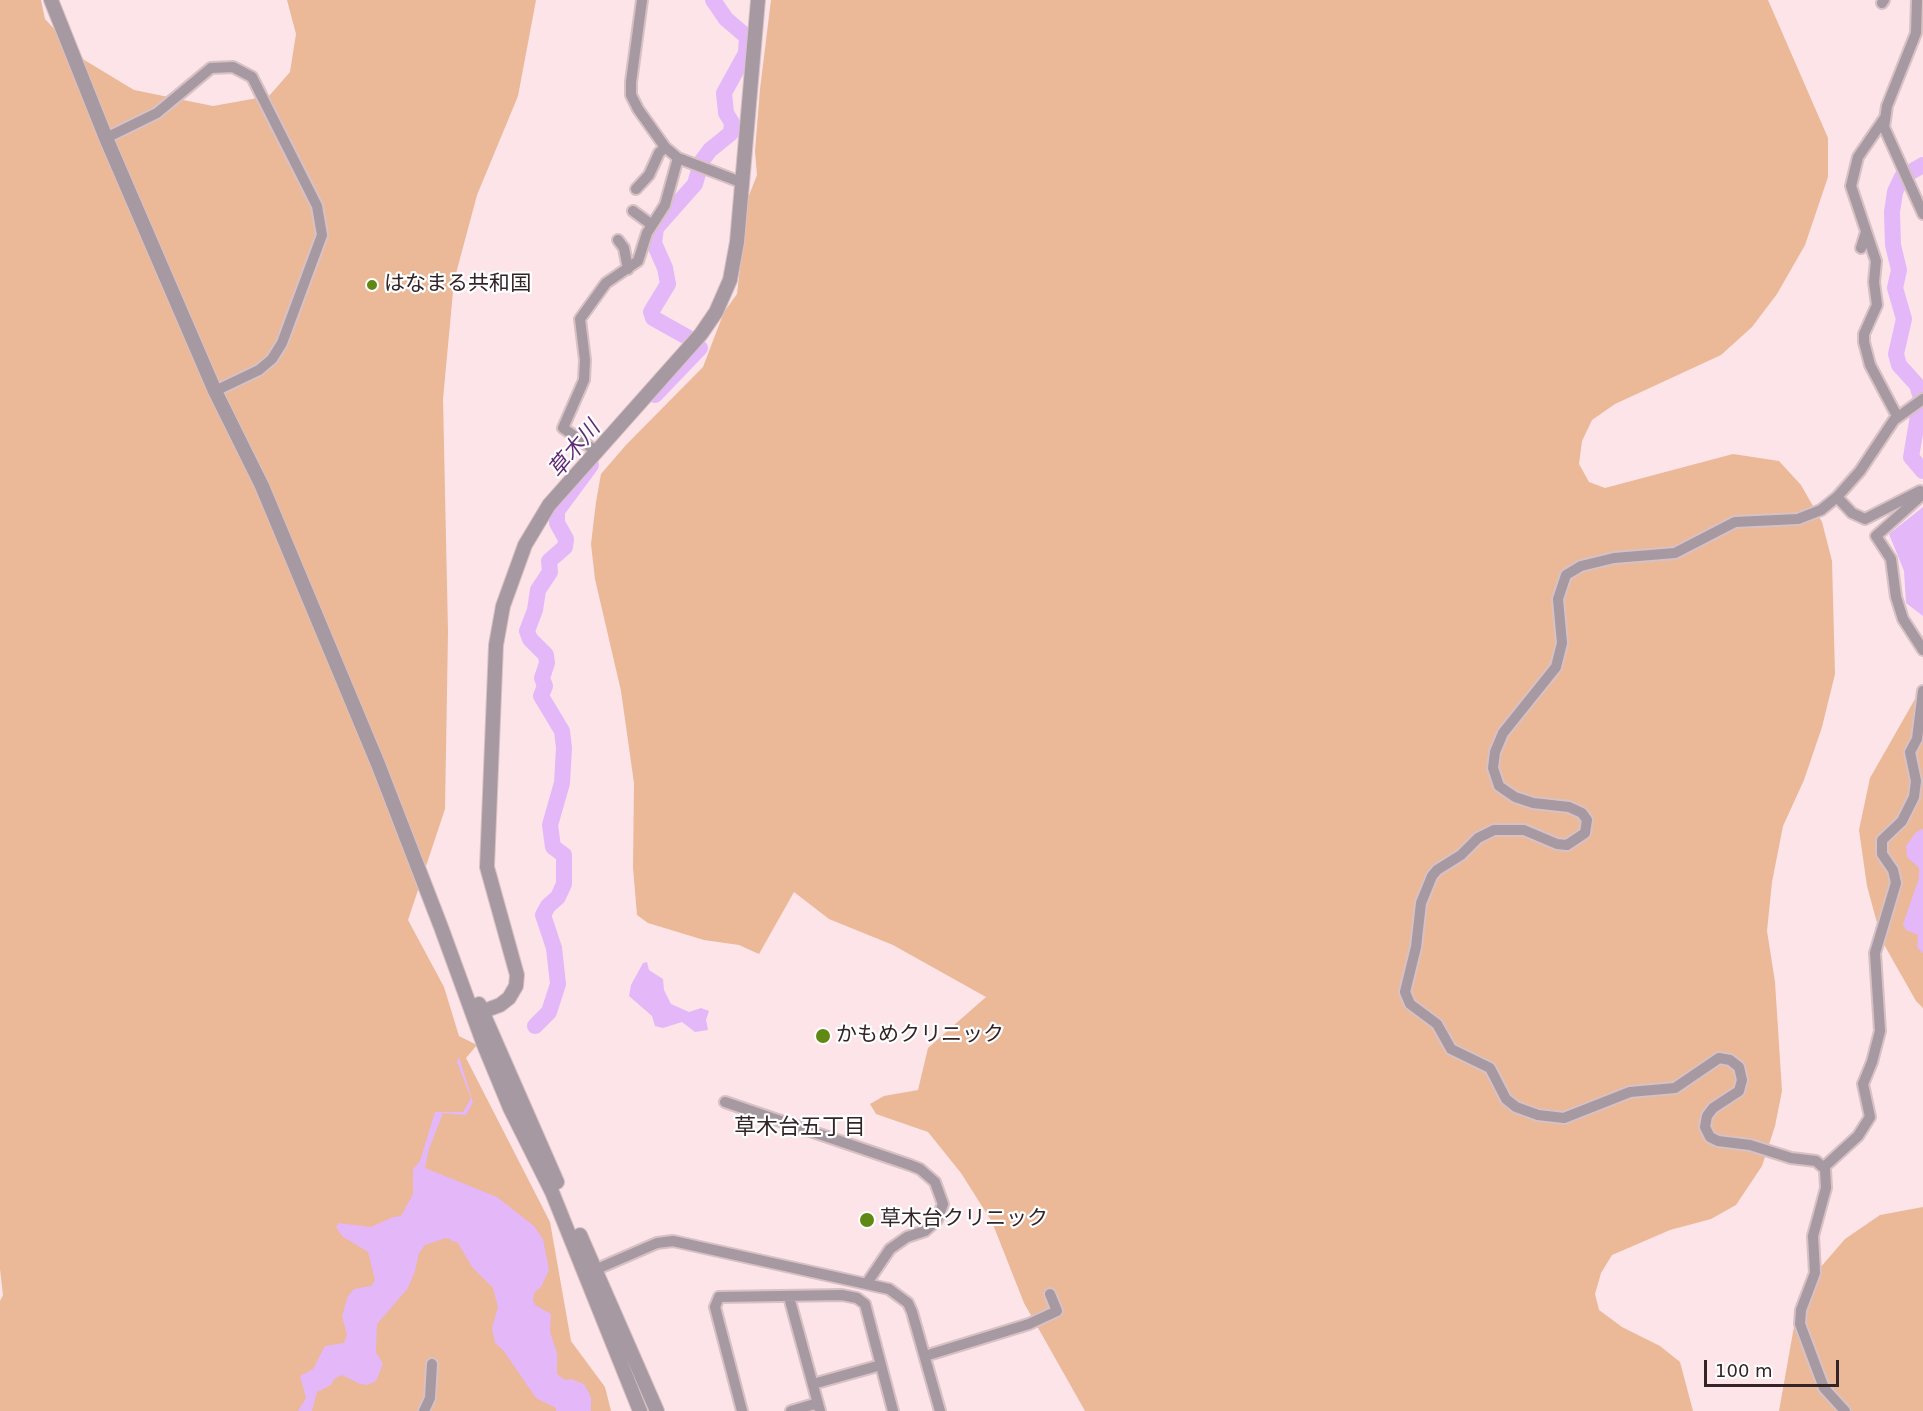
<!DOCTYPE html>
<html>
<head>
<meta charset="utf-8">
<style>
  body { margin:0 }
  #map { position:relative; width:1923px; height:1411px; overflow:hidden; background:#fce4e8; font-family:"DejaVu Sans",sans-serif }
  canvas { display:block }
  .scale { position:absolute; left:1704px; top:1360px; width:135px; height:27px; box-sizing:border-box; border:3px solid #332428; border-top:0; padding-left:8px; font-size:18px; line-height:21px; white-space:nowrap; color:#332428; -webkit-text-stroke:4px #fff; paint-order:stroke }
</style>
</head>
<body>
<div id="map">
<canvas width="1923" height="1411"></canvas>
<div class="scale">100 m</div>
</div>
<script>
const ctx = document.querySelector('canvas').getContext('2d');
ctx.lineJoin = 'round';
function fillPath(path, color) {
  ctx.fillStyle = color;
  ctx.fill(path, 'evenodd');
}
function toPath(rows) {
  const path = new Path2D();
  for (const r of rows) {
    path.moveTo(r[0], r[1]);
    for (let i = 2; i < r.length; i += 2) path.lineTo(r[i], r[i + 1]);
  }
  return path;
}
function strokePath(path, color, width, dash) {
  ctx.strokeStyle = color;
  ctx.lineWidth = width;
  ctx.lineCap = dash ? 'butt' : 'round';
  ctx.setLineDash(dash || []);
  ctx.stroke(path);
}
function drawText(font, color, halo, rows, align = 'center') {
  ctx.font = font + ' "DejaVu Sans","Noto Sans JP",sans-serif';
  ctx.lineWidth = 4.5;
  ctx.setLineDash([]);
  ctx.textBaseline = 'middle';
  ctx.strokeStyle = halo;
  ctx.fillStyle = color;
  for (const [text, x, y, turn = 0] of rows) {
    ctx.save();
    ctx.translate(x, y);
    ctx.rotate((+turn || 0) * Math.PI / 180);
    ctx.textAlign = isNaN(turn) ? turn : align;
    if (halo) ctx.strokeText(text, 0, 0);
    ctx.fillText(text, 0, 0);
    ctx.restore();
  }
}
const green = toPath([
  [0,0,41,0,45,19,81,58,134,90,213,106,269,96,290,72,296,34,287,0,536,0,518,96,477,195,454,281,443,399,448,632,445,809,408,920,444,987,459,1036,477,1045,466,1058,550,1222,571,1341,605,1387,611,1411,0,1411,0,1301,3,1295,0,1269],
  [771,0,1768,0,1828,138,1828,177,1805,245,1777,294,1752,327,1721,355,1615,404,1592,420,1582,441,1579,464,1589,482,1605,488,1733,454,1779,461,1801,485,1822,522,1832,561,1835,674,1822,727,1804,780,1783,826,1772,882,1767,931,1775,982,1782,1091,1775,1126,1762,1166,1736,1205,1711,1219,1670,1230,1612,1255,1601,1273,1595,1294,1599,1310,1622,1327,1660,1346,1680,1362,1693,1411,1085,1411,1024,1303,992,1222,961,1173,928,1132,876,1114,870,1104,884,1096,918,1090,928,1048,986,997,893,945,829,919,794,892,759,954,739,945,704,940,648,923,637,915,633,867,634,783,621,691,595,579,591,544,596,502,601,474,626,445,703,367,724,312,737,294,748,198,757,175,755,151,760,89],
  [1923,685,1923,1008,1916,1001,1882,941,1867,886,1859,830,1870,778],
  [1923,1207,1923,1411,1779,1411,1795,1321,1813,1276,1845,1239,1880,1215]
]);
const water = toPath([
  [1923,507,1923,616,1906,603,1904,571,1889,534],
  [1923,829,1923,953,1917,947,1918,935,1906,930,1903,924,1919,878,1919,868,1907,857,1906,846,1916,832],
  [647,962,649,970,663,979,664,990,671,1004,689,1012,701,1008,709,1011,706,1020,708,1030,695,1032,682,1022,663,1028,655,1026,652,1016,629,996,631,985,643,963],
  [459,1057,473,1102,466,1115,443,1113,429,1149,425,1168,497,1197,534,1226,543,1239,549,1270,541,1287,534,1293,533,1300,535,1305,551,1314,550,1332,557,1353,557,1374,565,1380,571,1379,584,1384,591,1397,591,1411,556,1411,556,1408,536,1398,503,1350,495,1343,492,1328,498,1307,493,1288,472,1267,458,1243,446,1238,425,1245,419,1253,415,1271,408,1288,377,1324,376,1352,383,1364,376,1381,367,1385,360,1384,342,1375,334,1379,331,1385,317,1392,312,1411,298,1411,306,1398,300,1376,313,1369,325,1346,344,1343,347,1335,342,1316,348,1296,354,1289,371,1286,375,1280,368,1252,342,1236,336,1227,339,1223,371,1227,393,1217,401,1216,413,1194,413,1169,420,1161,435,1112,463,1112,471,1098,457,1062]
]);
const river = toPath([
  [701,162,710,150,731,133,732,123,726,113,724,93,746,53,747,37,726,19,713,0],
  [1923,165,1902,177,1895,192,1892,212,1893,245,1899,270,1895,288,1904,319,1896,354,1899,365,1917,385,1921,398,1911,457,1923,471],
  [687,337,653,318,651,312,668,284,665,268,654,243,656,228,695,184,699,170],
  [655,395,700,348],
  [535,1026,549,1012,558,984,554,948,543,915,548,906,558,897,564,884,564,855,553,847,550,825,562,783,564,748,562,731,541,696,545,686,542,678,547,663,546,655,530,639,527,631,535,610,538,590,550,572,549,561,565,547,566,539,557,523,557,511,591,465]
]);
const minor = toPath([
  [642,0,631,82,631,95,638,109,665,147,678,158,743,183],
  [1917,0,1916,33,1887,106,1884,127,1923,214],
  [1882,3,1884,0],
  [1884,119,1858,157,1851,186,1876,261,1874,282,1877,305,1864,334,1864,342,1870,365,1897,416],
  [106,138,157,113,211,68,233,67,252,77,317,206,322,235,282,343,272,359,259,370,215,391],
  [636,189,649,175,659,153,665,147],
  [633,211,652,225],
  [618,240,624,248,628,269],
  [1861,248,1866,232],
  [596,451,563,428,584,380,585,360,580,319,606,283,638,261,647,233,665,205,678,158],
  [1923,494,1876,536,1891,559,1896,597,1903,619,1923,650],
  [1837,497,1852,513,1865,519,1920,491],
  [725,1102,910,1165,920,1169,935,1182,943,1204,937,1220,925,1231,907,1237,890,1249,867,1283],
  [1824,1167,1858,1136,1870,1117,1863,1084,1872,1062,1880,1031,1875,953,1896,883,1893,870,1882,854,1882,840,1902,821,1914,797,1916,781,1910,752,1917,739,1923,691],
  [590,1272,657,1243,673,1241,889,1289,908,1303,912,1312,940,1411],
  [789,1297,820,1411],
  [925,1356,1029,1324,1057,1311,1050,1294],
  [813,1384,881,1365],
  [424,1411,430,1398,432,1364],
  [742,1411,715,1307,719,1297,842,1295,857,1298,865,1304,893,1411],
  [791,1411,818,1403],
  [1845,1411,1824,1388,1800,1324,1801,1310,1815,1273,1813,1236,1826,1188,1825,1169,1816,1161,1791,1158,1750,1145,1718,1141,1710,1137,1705,1127,1707,1116,1713,1108,1739,1091,1742,1080,1739,1067,1730,1060,1719,1058,1675,1088,1630,1092,1564,1118,1538,1115,1516,1107,1506,1099,1490,1068,1451,1049,1437,1024,1410,1004,1405,992,1416,947,1421,903,1432,876,1437,870,1461,855,1478,838,1494,830,1524,830,1557,844,1567,845,1585,833,1587,820,1582,813,1569,807,1533,803,1515,797,1499,786,1493,768,1495,752,1503,733,1556,667,1562,643,1558,599,1566,575,1581,566,1614,558,1675,553,1735,522,1798,519,1821,510,1837,497,1860,471,1894,420,1923,399]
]);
const tertiary = toPath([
  [51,0,106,138,215,391,262,486,378,764,441,927,484,1045,510,1108,552,1192,640,1411],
  [479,1004,557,1182],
  [473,1015,500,1005,509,998,516,986,517,975,487,867,496,645,503,606,525,545,549,505,701,334,716,312,730,280,737,242,758,0],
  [580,1235,657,1411]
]);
const markers = [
  [372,285,6,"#5f8814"],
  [823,1036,8,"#5f8814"],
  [867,1220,8,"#5f8814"]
];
const poiNames = [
  ["はなまる共和国",384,285],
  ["かもめクリニック",836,1036],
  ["草木台クリニック",880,1220]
];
const waterNames = [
  ["草木川",575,450,-50]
];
const neighbourhoodNames = [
  ["草木台五丁目",800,1128]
];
fillPath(green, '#ebb898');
fillPath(water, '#e4b7f9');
strokePath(river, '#e4b7f9', 16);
strokePath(minor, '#d8c1c5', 14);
strokePath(tertiary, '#d8c1c5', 16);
strokePath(minor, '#a799a1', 10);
strokePath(tertiary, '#a799a1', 14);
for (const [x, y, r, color] of markers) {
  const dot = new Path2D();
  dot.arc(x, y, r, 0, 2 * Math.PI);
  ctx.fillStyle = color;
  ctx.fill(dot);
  strokePath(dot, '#fff', 2);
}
drawText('21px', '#332428', '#fff', poiNames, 'left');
drawText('italic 22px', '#602a76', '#fff', waterNames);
drawText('22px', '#332428', '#fff', neighbourhoodNames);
</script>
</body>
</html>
